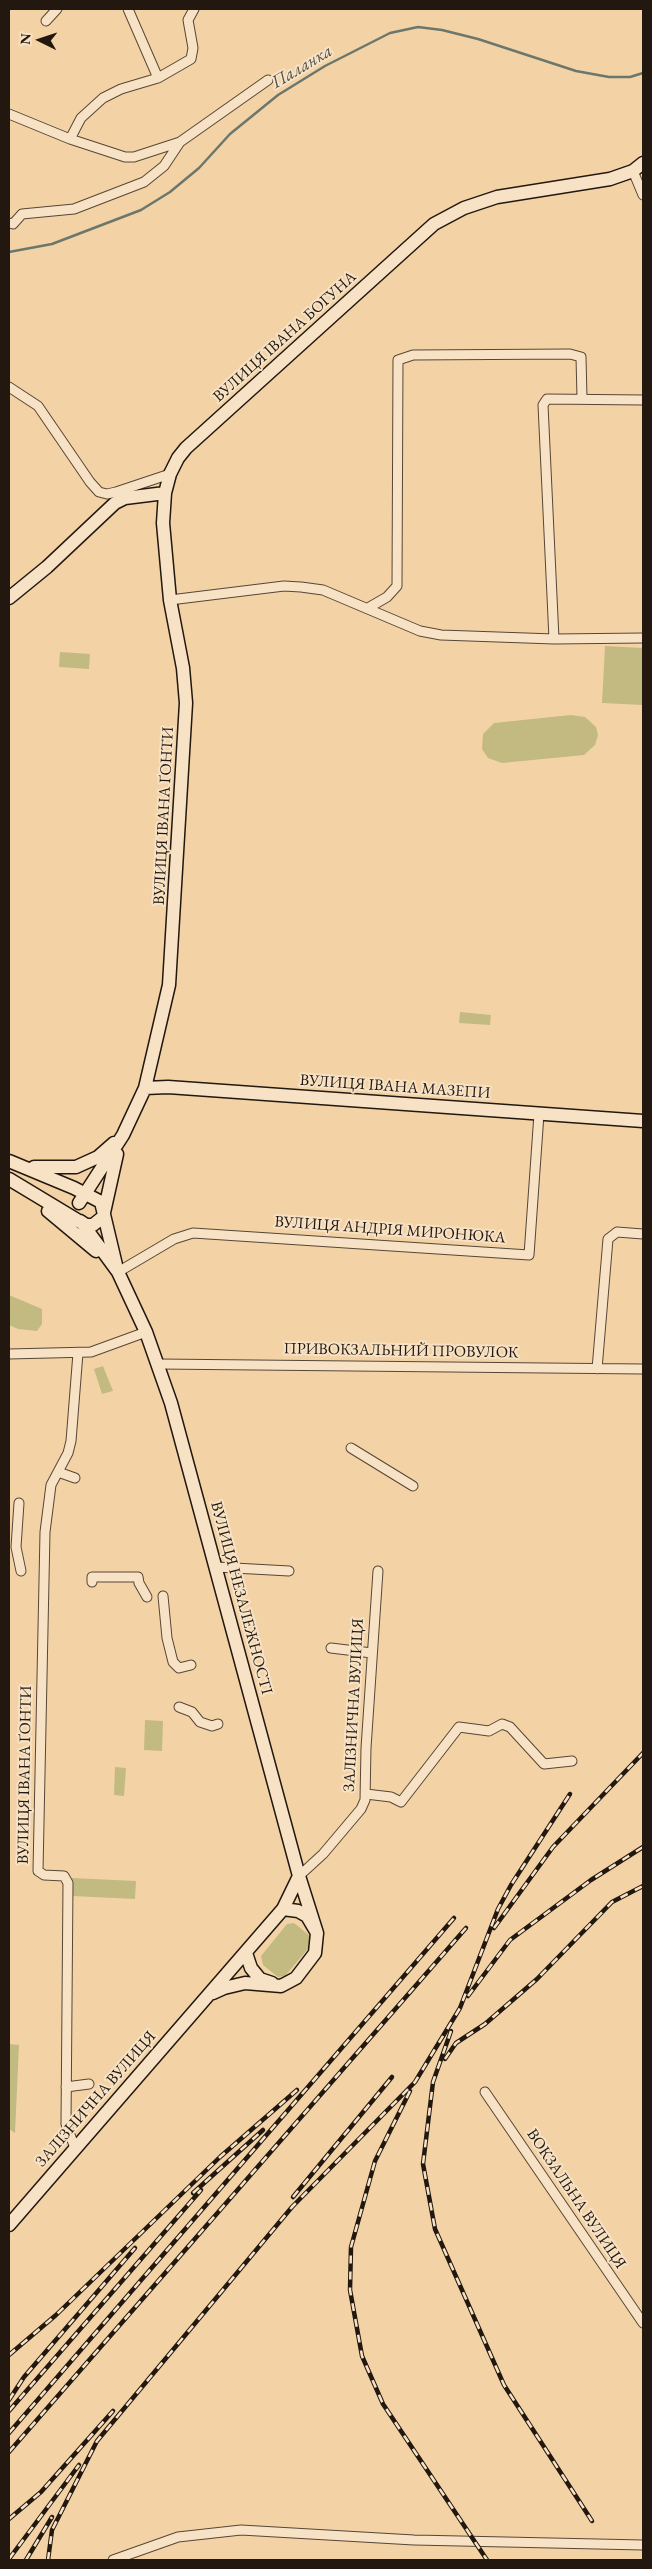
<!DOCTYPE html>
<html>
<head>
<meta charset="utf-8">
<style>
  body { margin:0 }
  #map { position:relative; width:652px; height:2569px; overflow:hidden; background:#f3d3a6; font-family:"EB Garamond",serif }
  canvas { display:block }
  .frame { position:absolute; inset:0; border:10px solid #22180f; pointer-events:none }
  .north { position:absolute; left:15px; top:15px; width:50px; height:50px; -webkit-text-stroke:4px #f7e2c5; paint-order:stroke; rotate:274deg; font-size:14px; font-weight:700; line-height:20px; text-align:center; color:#22180f }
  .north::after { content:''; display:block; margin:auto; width:18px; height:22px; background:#22180f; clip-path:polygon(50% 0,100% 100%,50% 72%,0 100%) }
</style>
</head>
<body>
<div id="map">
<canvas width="652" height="2569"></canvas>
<div class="frame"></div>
<div class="north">N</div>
</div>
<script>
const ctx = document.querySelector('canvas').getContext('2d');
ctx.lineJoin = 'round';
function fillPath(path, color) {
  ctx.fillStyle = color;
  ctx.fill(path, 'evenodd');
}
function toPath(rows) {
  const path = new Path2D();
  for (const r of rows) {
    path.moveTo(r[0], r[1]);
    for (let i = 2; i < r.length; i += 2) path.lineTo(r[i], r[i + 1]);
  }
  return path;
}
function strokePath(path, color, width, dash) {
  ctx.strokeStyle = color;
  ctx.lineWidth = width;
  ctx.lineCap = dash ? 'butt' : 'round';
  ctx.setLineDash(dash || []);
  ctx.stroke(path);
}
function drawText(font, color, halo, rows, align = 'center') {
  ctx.font = font + ' "EB Garamond",serif';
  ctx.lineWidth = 4;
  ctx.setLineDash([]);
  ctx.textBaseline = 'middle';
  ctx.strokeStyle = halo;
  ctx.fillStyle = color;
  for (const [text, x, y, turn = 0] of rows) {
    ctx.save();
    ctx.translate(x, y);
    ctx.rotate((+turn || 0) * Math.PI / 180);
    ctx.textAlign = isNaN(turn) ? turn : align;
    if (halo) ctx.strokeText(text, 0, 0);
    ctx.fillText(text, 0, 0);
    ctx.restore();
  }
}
const green = toPath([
  [605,646,643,648,643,705,602,703],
  [60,652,90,654,89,669,59,667],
  [571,715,585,717,596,727,598,735,595,745,584,755,502,763,488,758,482,749,483,734,494,723],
  [460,1012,491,1015,490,1025,459,1023],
  [9,1295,42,1309,42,1324,37,1331,18,1329,9,1325],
  [103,1366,113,1391,102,1394,94,1369],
  [145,1720,163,1721,162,1751,144,1750],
  [115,1767,126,1768,124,1796,114,1795],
  [72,1878,136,1881,135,1899,72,1896],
  [294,1923,310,1936,312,1944,285,1976,278,1977,263,1965,261,1956,287,1924],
  [9,2044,19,2045,15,2133,9,2129]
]);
const stream = toPath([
  [9,252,52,244,141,210,170,192,199,168,230,134,278,95,325,66,390,33,418,27,442,30,478,39,576,71,609,77,630,77,643,73]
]);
const minor = toPath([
  [128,9,158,78],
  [46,21,57,9],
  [9,114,70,139,125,157,134,157,180,142],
  [70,139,81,118,103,98,121,89,158,78,191,59,193,48,188,20,194,9],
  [633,171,643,195],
  [9,223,13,224,22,214,74,209,144,182,164,166,180,142,268,80],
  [9,387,38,406,90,482,99,492,107,494,116,492,170,474],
  [170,600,284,586,301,587,323,590,420,631,441,635,554,639,643,638],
  [368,608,387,597,397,586,398,360,413,355,570,354,581,357,582,398],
  [554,639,543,405,547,399,643,400],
  [118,1272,174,1239,193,1233,529,1255,539,1114],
  [9,1354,91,1352,146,1332],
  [158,1364,643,1369],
  [597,1369,608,1239,617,1232,643,1234],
  [351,1448,413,1486],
  [58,1472,75,1478],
  [19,1503,16,1547,21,1571],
  [216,1567,289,1571],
  [92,1582,92,1577,138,1577,139,1583,147,1597],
  [163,1596,167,1638,173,1662,179,1668,191,1665],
  [331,1648,372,1653],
  [179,1707,192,1712,200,1722,212,1726,218,1724],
  [366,1794,391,1797,401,1802,459,1727,489,1731,502,1724,510,1727,544,1764,572,1761],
  [299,1876,323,1854,361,1809,365,1800,366,1748,378,1571],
  [66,2087,89,2084],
  [485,2092,643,2323],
  [75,2148,66,2124,68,1883,64,1876,44,1875,38,1871,45,1532,51,1485,68,1453,71,1441,78,1353],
  [113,2560,178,2537,241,2530,414,2540,643,2545]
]);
const secondary = toPath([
  [9,598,47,567,115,503,125,498,165,493],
  [145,1088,168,1087,643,1121],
  [9,1161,74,1188,101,1202,116,1265],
  [34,1167,76,1167,98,1157,114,1143],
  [9,1179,82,1223,118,1272,146,1332,171,1403,299,1876,317,1933],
  [79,1203,123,1135,145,1088,169,985,186,703,183,668,170,600,163,523,165,493,170,474,178,458,186,448,434,224,464,208,497,197,610,179,633,171,643,163],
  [48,1211,96,1251],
  [80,1221,86,1225,93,1225,103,1217,117,1154],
  [246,1953,251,1968,260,1979,272,1983],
  [213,1993,224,1988,245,1983,281,1986,296,1978,315,1953,317,1933,307,1916,298,1911,283,1909],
  [9,2225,283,1909,299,1876]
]);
const rail = toPath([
  [494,1928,553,1847,643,1753],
  [468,1996,510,1940,591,1880,643,1847],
  [451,2031,433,2082,423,2164,435,2229,504,2385,592,2521],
  [445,2059,456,2043,485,2024,537,1979,612,1902,643,1886],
  [410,2091,375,2161,351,2247,350,2290,362,2356,383,2404,487,2560],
  [193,2193,263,2130],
  [293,2197,392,2077],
  [9,2355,56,2315,220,2157,297,2090],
  [9,2400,24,2377,135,2248],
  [9,2411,201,2190],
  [9,2433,454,1918],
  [9,2452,466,1928],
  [9,2519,41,2492,113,2411],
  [9,2559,79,2465],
  [26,2560,52,2517],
  [48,2560,52,2530,97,2441,292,2207,415,2082,460,2008,498,1909,511,1885,570,1794]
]);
const streetNames = [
  ["ВУЛИЦЯ ІВАНА БОГУНА",285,337,-42],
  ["ВУЛИЦЯ ІВАНА ҐОНТИ",164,816,-87],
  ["ВУЛИЦЯ ІВАНА МАЗЕПИ",395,1087,4],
  ["ВУЛИЦЯ АНДРІЯ МИРОНЮКА",390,1230,4],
  ["ПРИВОКЗАЛЬНИЙ ПРОВУЛОК",401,1351,1],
  ["ВУЛИЦЯ НЕЗАЛЕЖНОСТІ",241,1598,75],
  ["ЗАЛІЗНИЧНА ВУЛИЦЯ",354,1705,-87],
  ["ВУЛИЦЯ ІВАНА ҐОНТИ",25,1775,-89],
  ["ЗАЛІЗНИЧНА ВУЛИЦЯ",96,2099,-49],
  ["ВОКЗАЛЬНА ВУЛИЦЯ",576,2199,56]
];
const waterNames = [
  ["Паланка",302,67,-31]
];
fillPath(green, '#c3ba81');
strokePath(stream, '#6b776c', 2.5);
strokePath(minor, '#564735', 11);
strokePath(secondary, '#22180f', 15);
strokePath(minor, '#f7e2c5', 9);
strokePath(secondary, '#f7e2c5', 12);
strokePath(rail, '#22180f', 4.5);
strokePath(rail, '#f7e2c5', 2.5, [8]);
drawText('16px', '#22180f', '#f7e2c5', streetNames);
drawText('italic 18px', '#4c5045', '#f7e2c5', waterNames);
</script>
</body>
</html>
